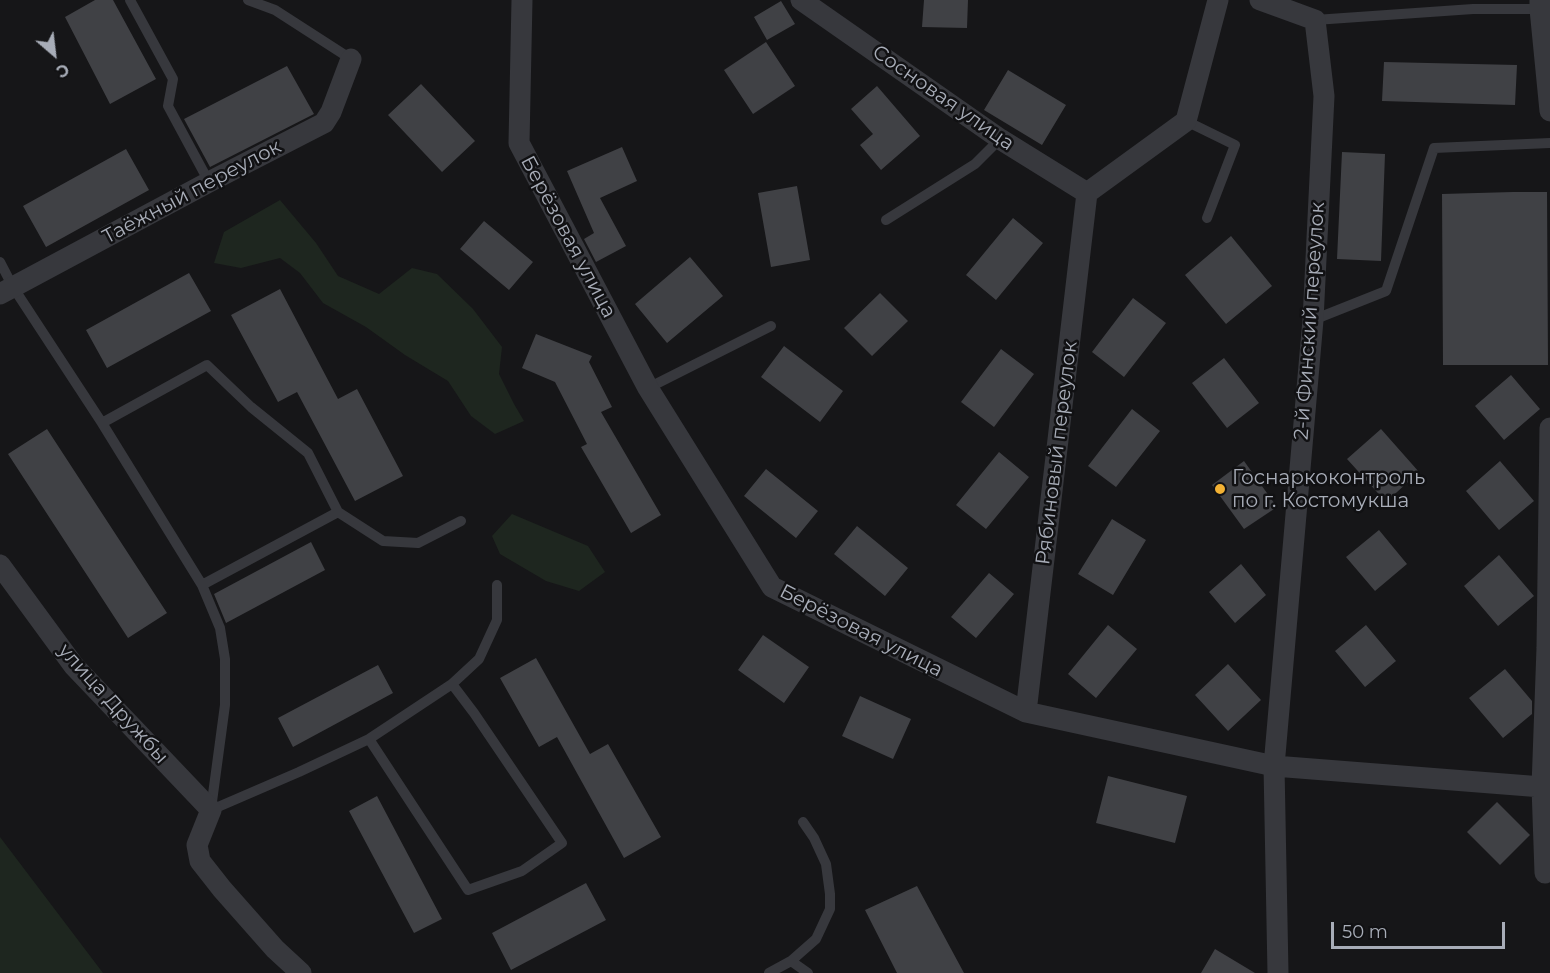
<!DOCTYPE html>
<html>
<head>
<meta charset="utf-8">
<style>
  body { margin:0 }
  #map { position:relative; width:1550px; height:973px; overflow:hidden; background:#161618; font-family:Montserrat,sans-serif }
  canvas { display:block }
  .north { position:absolute; left:24px; top:24px; width:60px; height:60px; -webkit-text-stroke:4px #111113; paint-order:stroke; rotate:152deg; font-size:16px; font-weight:700; line-height:24px; text-align:center; color:#a8adb8 }
  .north::after { content:''; display:block; margin:auto; width:21px; height:27px; background:#a8adb8; clip-path:polygon(50% 0,100% 100%,50% 72%,0 100%) }
  .scale { position:absolute; left:1331px; top:922px; width:174px; height:27px; box-sizing:border-box; border:3px solid #a8adb8; border-top:0; padding-left:8px; font-size:18px; line-height:21px; white-space:nowrap; color:#a8adb8; -webkit-text-stroke:4px #111113; paint-order:stroke }
</style>
</head>
<body>
<div id="map">
<canvas width="1550" height="973"></canvas>
<div class="north">С</div>
<div class="scale">50 m</div>
</div>
<script>
const ctx = document.querySelector('canvas').getContext('2d');
ctx.lineJoin = 'round';
function fillPath(path, color) {
  ctx.fillStyle = color;
  ctx.fill(path, 'evenodd');
}
function toPath(rows) {
  const path = new Path2D();
  for (const r of rows) {
    path.moveTo(r[0], r[1]);
    for (let i = 2; i < r.length; i += 2) path.lineTo(r[i], r[i + 1]);
  }
  return path;
}
function strokePath(path, color, width, dash) {
  ctx.strokeStyle = color;
  ctx.lineWidth = width;
  ctx.lineCap = dash ? 'butt' : 'round';
  ctx.setLineDash(dash || []);
  ctx.stroke(path);
}
function drawText(font, color, halo, rows, align = 'center') {
  ctx.font = font + ' Montserrat,sans-serif';
  ctx.lineWidth = 5;
  ctx.setLineDash([]);
  ctx.textBaseline = 'middle';
  ctx.strokeStyle = halo;
  ctx.fillStyle = color;
  for (const [text, x, y, turn = 0] of rows) {
    ctx.save();
    ctx.translate(x, y);
    ctx.rotate((+turn || 0) * Math.PI / 180);
    ctx.textAlign = isNaN(turn) ? turn : align;
    if (halo) ctx.strokeText(text, 0, 0);
    ctx.fillText(text, 0, 0);
    ctx.restore();
  }
}
const green = toPath([
  [280,200,316,243,338,276,379,294,412,268,437,274,473,309,502,347,499,374,514,404,524,421,495,434,471,416,448,381,405,355,366,327,323,303,300,273,280,258,241,268,214,263,224,232],
  [512,514,588,546,605,572,579,591,546,581,500,554,492,536],
  [0,837,103,973,0,973]
]);
const building = toPath([
  [95,0,113,0,156,79,110,104,65,17],
  [924,0,968,0,967,28,922,27],
  [781,1,795,24,767,40,754,17],
  [766,42,795,86,753,114,724,70],
  [1384,62,1517,65,1515,105,1382,101],
  [287,66,314,114,210,167,184,119],
  [1008,70,1066,105,1042,145,984,110],
  [421,84,475,141,442,172,388,115],
  [877,86,920,136,881,170,860,145,873,134,851,109],
  [622,147,637,181,600,198,626,246,596,262,584,239,594,233,567,171],
  [126,149,149,190,46,247,23,206],
  [1342,152,1385,154,1381,261,1337,259],
  [797,186,810,260,771,267,758,193],
  [1513,192,1547,192,1548,365,1443,365,1442,194],
  [1013,218,1043,243,996,300,966,275],
  [484,221,533,262,509,290,460,249],
  [1231,236,1272,286,1226,324,1185,275],
  [690,257,723,296,667,343,635,304],
  [189,273,211,311,107,368,86,330],
  [280,289,338,399,357,389,403,476,355,501,297,392,278,402,231,315],
  [880,293,908,321,872,356,844,328],
  [1133,298,1166,323,1124,377,1092,352],
  [536,334,592,356,589,362,612,407,601,412,661,515,631,533,581,447,587,444,555,382,522,368],
  [784,346,843,391,820,422,761,377],
  [1001,349,1034,374,994,427,961,402],
  [1224,358,1259,403,1227,428,1192,383],
  [1511,375,1540,409,1504,440,1475,406],
  [1132,409,1160,431,1116,487,1088,466],
  [47,429,167,613,128,638,8,454],
  [1381,429,1419,472,1386,502,1347,459],
  [999,452,1029,477,986,529,956,505],
  [1244,461,1277,507,1244,529,1212,485],
  [1500,461,1534,501,1499,530,1466,491],
  [766,469,818,511,796,538,744,496],
  [1112,519,1146,540,1113,595,1078,574],
  [857,526,908,568,885,596,834,554],
  [1379,530,1407,564,1375,591,1346,557],
  [311,542,325,570,226,623,214,594],
  [1499,555,1534,596,1498,626,1464,586],
  [1241,564,1266,595,1235,623,1209,592],
  [989,573,1014,594,976,638,951,617],
  [1108,625,1137,649,1096,698,1068,674],
  [1366,625,1396,661,1365,687,1335,651],
  [763,635,809,667,784,703,738,670],
  [536,658,590,754,608,744,661,837,624,858,557,737,539,747,500,678],
  [1228,664,1261,700,1228,731,1195,695],
  [378,665,393,693,293,747,278,718],
  [1505,669,1532,701,1532,714,1503,738,1469,698],
  [860,696,911,719,893,759,842,736],
  [1108,776,1187,796,1175,843,1096,823],
  [377,796,442,919,414,933,349,811],
  [1497,802,1530,835,1500,865,1467,832],
  [586,883,606,920,511,970,492,933],
  [917,886,964,973,897,973,865,910],
  [1215,949,1255,973,1201,973]
]);
const service = toPath([
  [130,0,173,79,168,106,209,182],
  [248,0,275,10,351,59],
  [1315,20,1473,9,1540,9],
  [1186,121,1235,145,1207,218],
  [886,220,975,164,1000,139],
  [0,262,13,287,102,423,202,585,338,512,308,453,251,407,207,365,102,423],
  [1313,320,1386,291,1434,148,1550,143],
  [648,388,771,326],
  [338,512,383,541,418,543,461,521],
  [202,585,220,628,225,659,225,705,211,809],
  [369,739,468,890,522,871,562,843,474,713,452,684],
  [211,810,299,772,369,739,452,684,479,659,497,620,497,585],
  [791,961,808,973],
  [769,973,791,961,816,939,830,909,830,894,826,864,814,838,803,822]
]);
const minor = toPath([
  [522,0,519,143,648,388,772,587,1026,712,1274,766,1542,787],
  [801,0,1000,139,1087,193],
  [1260,0,1315,20,1324,96,1313,320,1274,766,1278,973],
  [1540,0,1540,9,1550,111],
  [1087,193,1186,121,1218,0],
  [0,294,209,182,324,123,331,112,351,59],
  [0,565,74,666,211,810,197,845,200,861,222,889,275,949,301,973],
  [1026,712,1087,193],
  [1545,873,1542,787,1547,648,1550,428]
]);
const markers = [
  [1220,489,6,"#f2b134"]
];
const streetNames = [
  ["Сосновая улица",943,98,35],
  ["Таёжный переулок",192,192,-28],
  ["Берёзовая улица",568,237,62],
  ["2-й Финский переулок",1310,321,-86],
  ["Рябиновый переулок",1057,453,-83],
  ["Берёзовая улица",861,631,27],
  ["улица Дружбы",113,704,48]
];
const poiNames = [
  ["Госнаркоконтроль",1232,478],
  ["по г. Костомукша",1232,501]
];
fillPath(green, '#1e261f');
fillPath(building, '#404145');
strokePath(service, '#37383d', 10);
strokePath(minor, '#37383d', 21);
for (const [x, y, r, color] of markers) {
  const dot = new Path2D();
  dot.arc(x, y, r, 0, 2 * Math.PI);
  ctx.fillStyle = color;
  ctx.fill(dot);
  strokePath(dot, '#111113', 2);
}
drawText('20px', '#a8adb8', '#111113', streetNames);
drawText('20px', '#a8adb8', '#111113', poiNames, 'left');
</script>
</body>
</html>
